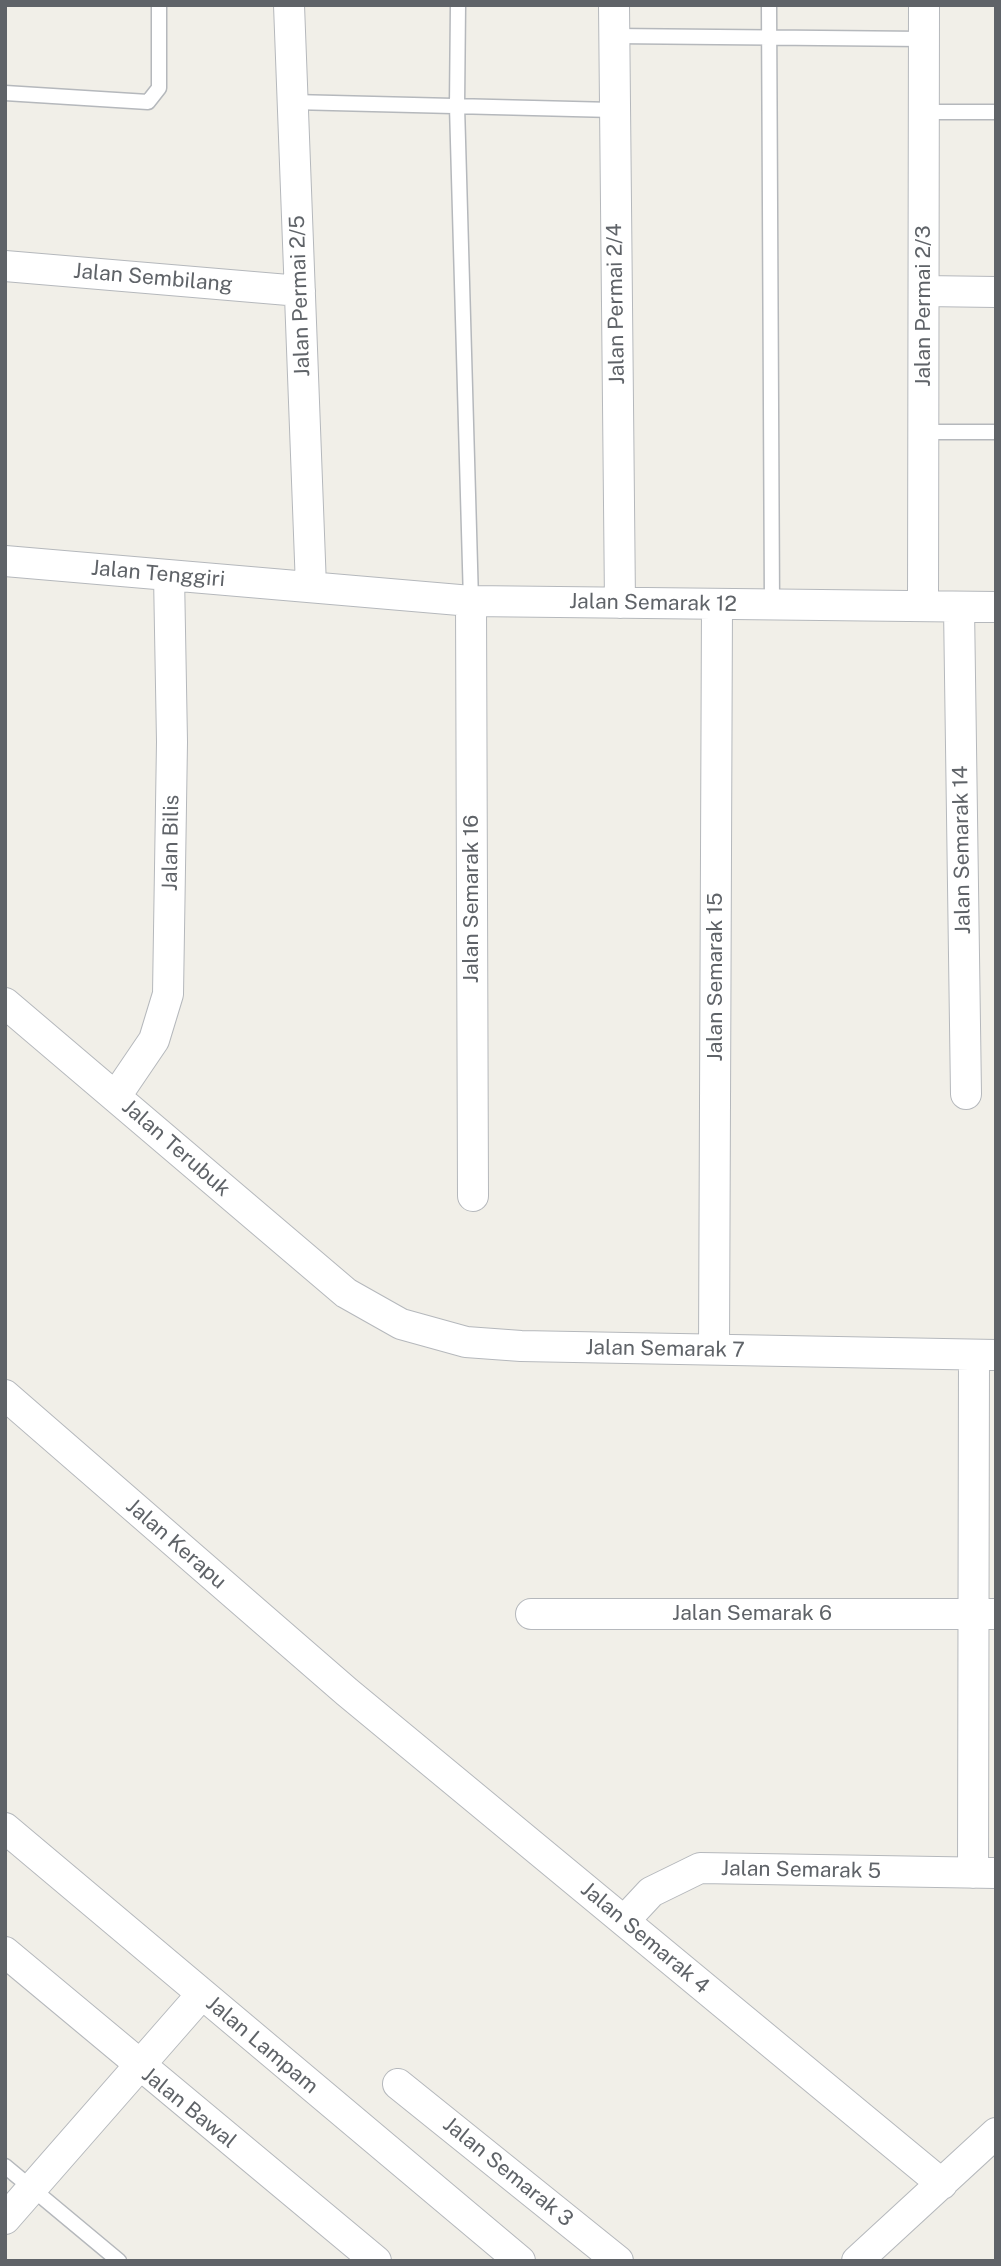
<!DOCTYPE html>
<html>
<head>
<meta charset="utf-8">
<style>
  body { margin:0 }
  #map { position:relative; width:1001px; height:2266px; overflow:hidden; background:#f1efe8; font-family:"Public Sans",sans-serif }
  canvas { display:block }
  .frame { position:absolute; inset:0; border:7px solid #5f6368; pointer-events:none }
</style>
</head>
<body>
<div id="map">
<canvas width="1001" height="2266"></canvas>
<div class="frame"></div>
</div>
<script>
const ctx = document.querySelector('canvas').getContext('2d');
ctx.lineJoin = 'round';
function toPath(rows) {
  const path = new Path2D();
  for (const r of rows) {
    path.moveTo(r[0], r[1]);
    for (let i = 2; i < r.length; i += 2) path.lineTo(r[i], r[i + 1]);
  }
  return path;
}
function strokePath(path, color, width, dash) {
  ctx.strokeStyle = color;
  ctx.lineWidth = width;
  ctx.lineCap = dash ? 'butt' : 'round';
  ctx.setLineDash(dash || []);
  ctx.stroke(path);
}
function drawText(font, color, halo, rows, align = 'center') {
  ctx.font = font + ' "Public Sans",sans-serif';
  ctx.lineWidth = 7;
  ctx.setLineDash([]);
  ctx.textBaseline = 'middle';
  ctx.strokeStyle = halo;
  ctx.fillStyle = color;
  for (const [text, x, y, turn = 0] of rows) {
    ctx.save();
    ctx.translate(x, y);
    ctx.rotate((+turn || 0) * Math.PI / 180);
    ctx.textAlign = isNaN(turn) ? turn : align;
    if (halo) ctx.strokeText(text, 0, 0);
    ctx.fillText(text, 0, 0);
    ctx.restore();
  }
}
const lane = toPath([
  [458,5,457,106,471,601],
  [769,5,772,605],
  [614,36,924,39],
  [5,93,148,102,159,88,159,5],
  [293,102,613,110],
  [924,112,996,112],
  [923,432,996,432],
  [5,2166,119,2261]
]);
const street = toPath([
  [289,5,311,587],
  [614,5,620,603],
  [5,266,300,291],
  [924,291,996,292],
  [5,561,471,601,996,607],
  [471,601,473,1196],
  [923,606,924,5],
  [959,607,966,1094],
  [5,1003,346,1293,401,1324,466,1342,521,1346,996,1355],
  [116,1096,154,1040,168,994,172,742,169,575],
  [714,1349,717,604],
  [5,1395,347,1692,942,2184],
  [531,1614,996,1614],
  [5,1828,520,2261],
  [973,1873,974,1355],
  [624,1921,651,1892,700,1868,996,1873],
  [5,1952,376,2261],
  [398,2084,618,2261],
  [5,2219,202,1994],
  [857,2261,996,2133]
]);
const streetNames = [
  ["Jalan Sembilang",153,278,5],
  ["Jalan Permai 2/5",300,296,-92],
  ["Jalan Permai 2/4",616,304,-91],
  ["Jalan Permai 2/3",924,306,-90],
  ["Jalan Tenggiri",158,574,5],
  ["Jalan Semarak 12",653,603,1],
  ["Jalan Bilis",171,843,-89],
  ["Jalan Semarak 14",962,850,-91],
  ["Jalan Semarak 16",472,899,-90],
  ["Jalan Semarak 15",716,977,-90],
  ["Jalan Terubuk",176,1148,41],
  ["Jalan Semarak 7",665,1349,1],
  ["Jalan Kerapu",176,1544,41],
  ["Jalan Semarak 6",752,1614],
  ["Jalan Semarak 5",801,1870,1],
  ["Jalan Semarak 4",645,1938,40],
  ["Jalan Lampam",262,2045,40],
  ["Jalan Bawal",189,2108,39],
  ["Jalan Semarak 3",508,2172,39]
];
strokePath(lane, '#b5b8bc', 17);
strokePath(street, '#b5b8bc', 32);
strokePath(lane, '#fff', 14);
strokePath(street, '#fff', 30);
drawText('21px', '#5f6368', '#fff', streetNames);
</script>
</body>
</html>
